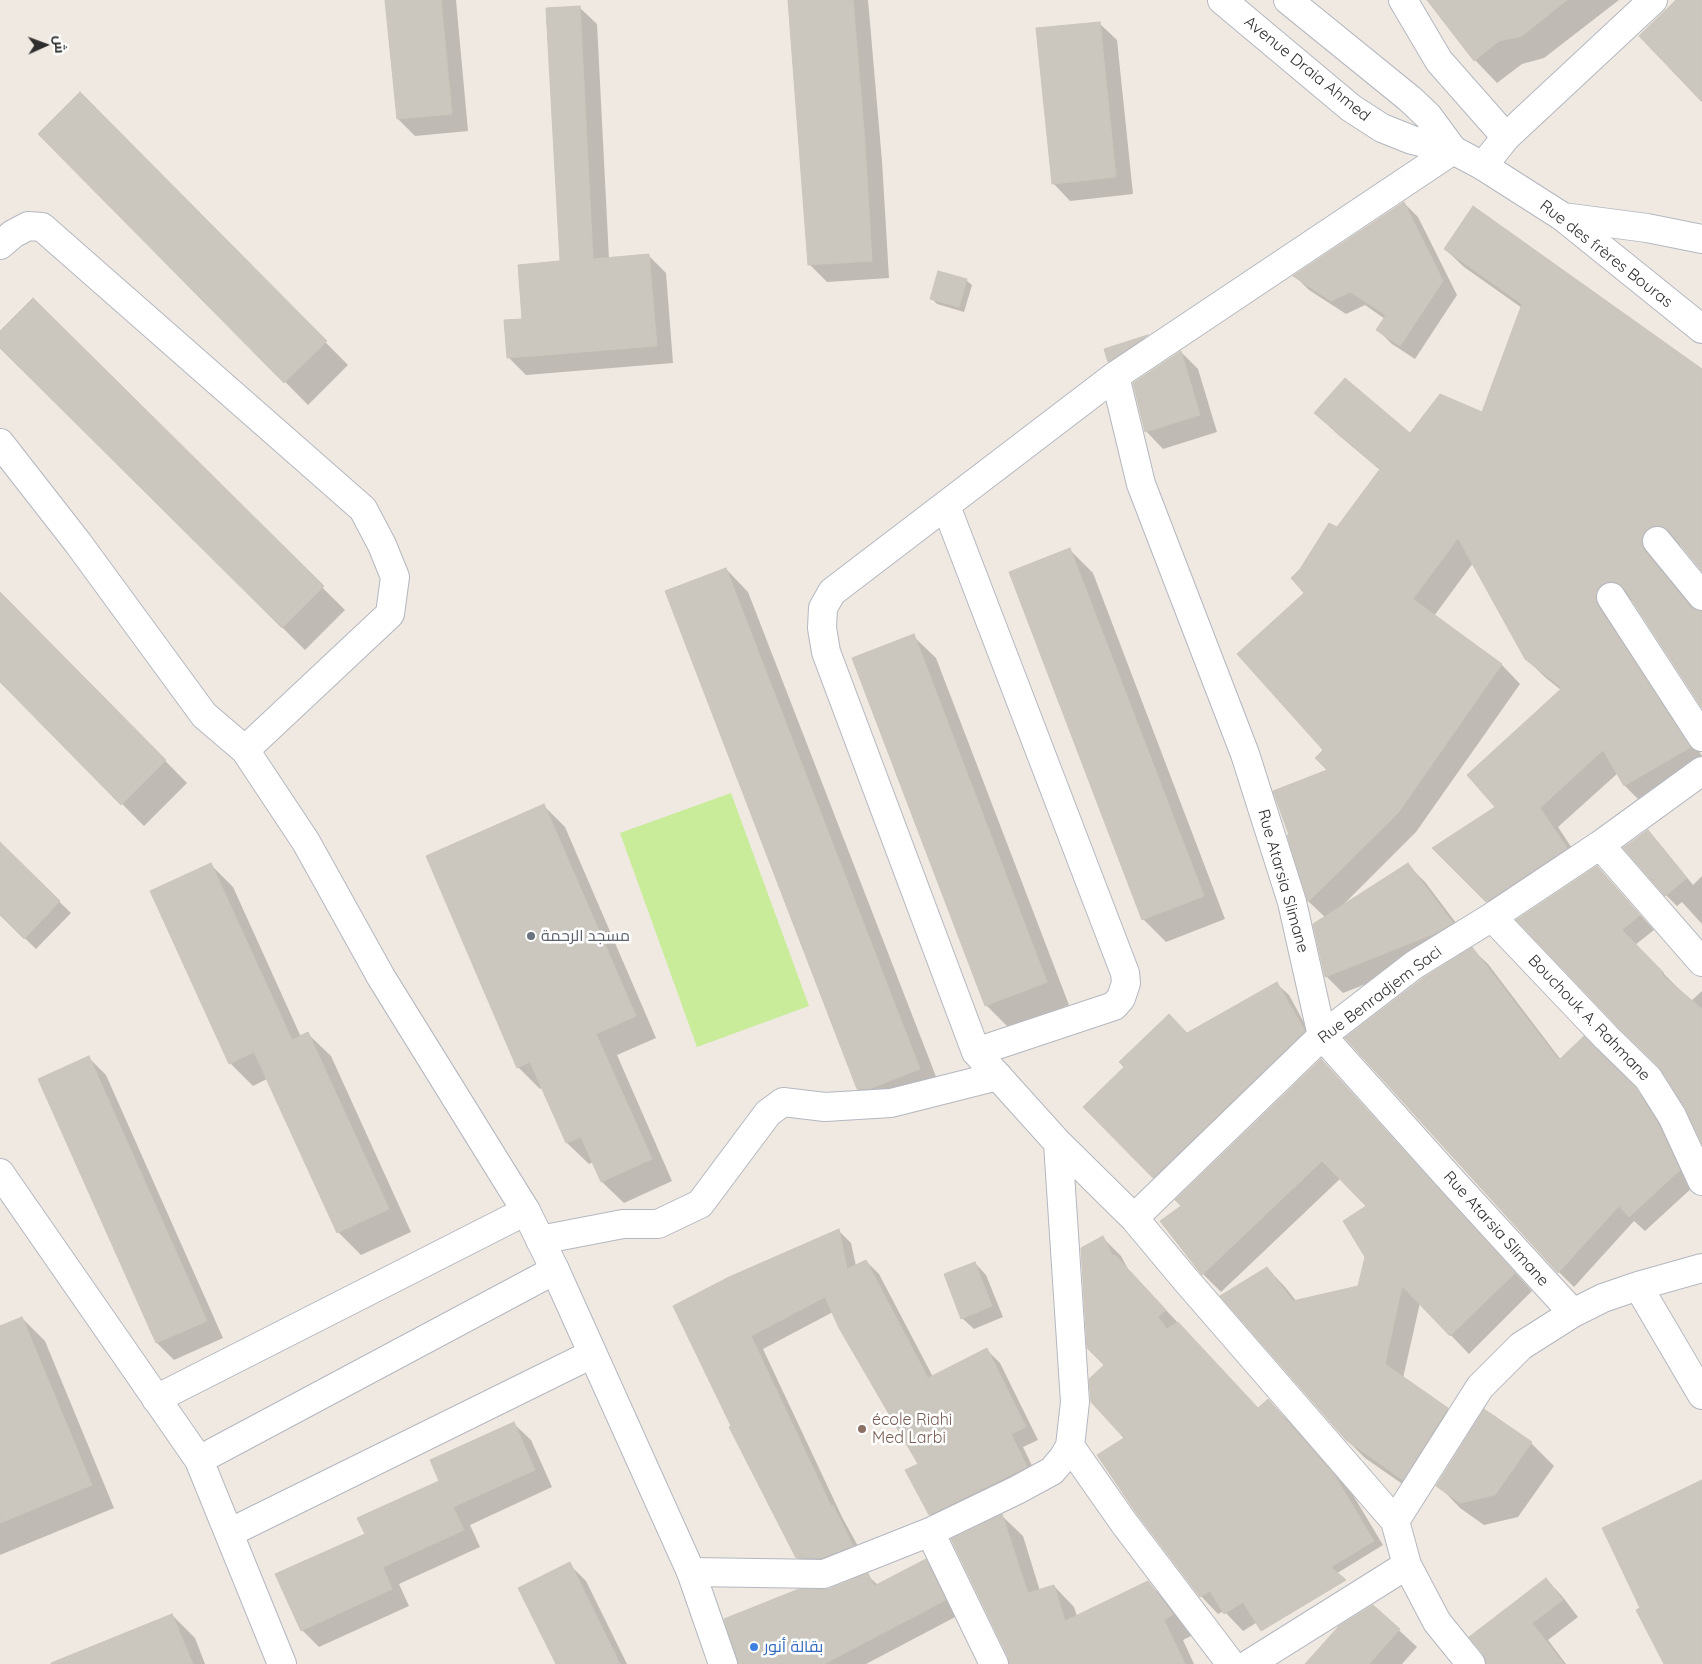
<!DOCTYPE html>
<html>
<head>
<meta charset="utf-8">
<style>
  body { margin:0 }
  #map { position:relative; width:1702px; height:1664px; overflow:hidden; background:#efe9e1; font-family:Quicksand,Cairo,sans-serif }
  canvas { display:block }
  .north { position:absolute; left:20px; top:20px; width:50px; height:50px; -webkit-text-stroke:4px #fff; paint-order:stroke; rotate:88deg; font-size:14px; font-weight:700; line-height:20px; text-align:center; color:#2e2e2e }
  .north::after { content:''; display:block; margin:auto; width:18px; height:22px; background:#2e2e2e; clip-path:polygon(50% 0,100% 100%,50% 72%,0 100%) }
</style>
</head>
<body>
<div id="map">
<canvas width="1702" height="1664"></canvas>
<div class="north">ش</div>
</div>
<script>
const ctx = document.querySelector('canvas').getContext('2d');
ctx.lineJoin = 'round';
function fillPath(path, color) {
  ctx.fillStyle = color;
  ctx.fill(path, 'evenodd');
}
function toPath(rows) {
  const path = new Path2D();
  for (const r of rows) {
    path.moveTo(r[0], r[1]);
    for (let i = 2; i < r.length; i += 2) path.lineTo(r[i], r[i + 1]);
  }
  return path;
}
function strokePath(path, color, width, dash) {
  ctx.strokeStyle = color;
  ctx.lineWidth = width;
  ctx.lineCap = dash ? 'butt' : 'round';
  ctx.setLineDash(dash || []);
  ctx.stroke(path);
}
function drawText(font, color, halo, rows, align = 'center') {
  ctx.font = font + ' Quicksand,Cairo,sans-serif';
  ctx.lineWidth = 5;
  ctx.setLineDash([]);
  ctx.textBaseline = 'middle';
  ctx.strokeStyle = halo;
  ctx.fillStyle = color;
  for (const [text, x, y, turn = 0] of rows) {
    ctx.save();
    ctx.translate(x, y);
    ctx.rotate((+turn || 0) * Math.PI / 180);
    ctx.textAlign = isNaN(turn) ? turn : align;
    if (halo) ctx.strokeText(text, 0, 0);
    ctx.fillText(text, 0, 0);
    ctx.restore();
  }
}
const pitch = toPath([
  [731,793,809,1006,697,1047,620,833]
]);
const shadow = toPath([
  [387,0,456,0,468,131,415,136,398,119],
  [789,0,868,0,882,161,889,278,827,282,809,264],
  [1428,0,1619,0,1544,58,1522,64,1497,83,1475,60],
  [579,7,597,24,609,259,649,256,666,273,673,363,526,375,509,358,524,320,561,263],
  [1099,23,1117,40,1133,194,1070,201,1053,183],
  [80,94,348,365,308,405,40,134],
  [1404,203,1418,217,1457,295,1415,359,1392,344,1378,330,1385,319,1365,305,1346,314,1309,290,1295,276],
  [1445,249,1702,370,1702,569,1682,545,1674,544,1660,563,1663,571,1697,612,1702,612,1702,706,1634,601,1629,600,1621,603,1616,625,1702,756,1702,770,1644,805,1625,786,1618,773,1558,827,1585,868,1506,920,1434,848,1497,808,1561,690,1546,678,1526,659,1473,563,1434,616,1502,665,1520,684,1416,832,1343,905,1408,865,1425,882,1469,940,1453,950,1343,993,1326,976,1326,918,1309,902,1289,836,1329,771,1325,750,1306,593,1337,529,1380,470,1335,432,1316,413,1410,435,1482,413,1522,308,1464,267],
  [966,280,972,285,964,312,937,304,932,299],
  [33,300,345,610,305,650,0,346,0,333],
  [1148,337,1164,353,1126,378,1109,361,1106,350],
  [1181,352,1198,369,1217,432,1163,449,1146,431],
  [1070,550,1093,573,1225,919,1166,942,1143,919],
  [726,569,748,592,942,1092,881,1112,858,1089],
  [0,593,187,783,144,826,0,681],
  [913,636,936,658,1069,1005,1009,1028,986,1005],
  [544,806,565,827,656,1038,617,1055,672,1181,624,1203,602,1182,593,1162,589,1164,567,1143,543,1087,540,1089,518,1067],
  [1647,831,1659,843,1693,885,1702,876,1702,924,1682,902,1677,906,1666,895],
  [2,846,71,913,36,949,0,914,0,848],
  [211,865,233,887,301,1037,308,1034,331,1056,411,1232,361,1255,338,1232,267,1079,253,1086,230,1063],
  [1597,867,1654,930,1635,945,1691,1001,1702,991,1702,1141],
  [1472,949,1488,964,1561,1060,1584,1038,1651,1105,1694,1186,1645,1231,1634,1221,1574,1287,1559,1272],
  [1277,984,1289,995,1315,1043,1165,1188,1084,1107,1125,1067],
  [89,1058,106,1075,223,1338,174,1360,157,1343],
  [1321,1060,1532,1291,1469,1354,1420,1303,1403,1378,1447,1409,1465,1427,1421,1497,1365,1458,1347,1440,1267,1268,1285,1287,1297,1302,1359,1287,1366,1256,1368,1207,1341,1178,1221,1292,1203,1274,1162,1221,1183,1206],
  [838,1230,851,1243,856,1266,866,1261,879,1274,933,1377,987,1350,1000,1363,1038,1440,1023,1447,1039,1480,943,1527,930,1514,919,1464,833,1312,763,1349,842,1517,865,1559,810,1570,797,1557,732,1427,675,1306],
  [1103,1238,1121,1256,1128,1269,1258,1409,1268,1401,1286,1418,1353,1495,1383,1545,1243,1631,1224,1611,1218,1614,1200,1595,1126,1439,1106,1365],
  [975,1263,986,1275,1003,1317,974,1329,962,1318],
  [22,1318,45,1341,114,1508,0,1555,0,1327],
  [1485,1411,1531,1443,1554,1466,1518,1517,1484,1525,1460,1508,1438,1485],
  [513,1423,531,1440,552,1487,470,1525,480,1547,399,1584,409,1606,319,1647,302,1630,366,1534,441,1482],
  [1002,1516,1023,1536,1040,1591,1054,1586,1074,1607,1077,1616,1148,1583,1169,1603,1193,1635,1183,1640,1194,1664,1010,1664],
  [925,1560,940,1575,959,1615,866,1664,739,1664,867,1575,878,1585],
  [569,1564,586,1581,627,1664,557,1664],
  [1546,1579,1562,1596,1578,1617,1548,1640,1566,1664,1487,1664],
  [1373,1606,1417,1647,1402,1664,1307,1664],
  [172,1615,195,1638,205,1664,99,1664]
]);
const building = toPath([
  [385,0,441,0,452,114,397,119,385,0],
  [788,0,853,0,865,143,872,261,808,265,788,0],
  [1427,0,1567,0,1522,36,1499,41,1474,61,1427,0],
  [1676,0,1702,0,1702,102,1639,36,1676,0],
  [580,6,593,259,649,254,657,346,507,358,504,320,522,319,518,265,560,261,546,8,580,6],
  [1100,22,1116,177,1052,184,1036,28,1100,22],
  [80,92,327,341,284,383,38,134,80,92],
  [1404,202,1443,281,1400,346,1376,330,1386,315,1350,292,1331,301,1293,276,1404,202],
  [1473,206,1702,369,1702,571,1669,531,1663,527,1655,526,1648,529,1643,535,1642,543,1645,551,1690,606,1696,610,1702,611,1702,708,1624,588,1618,583,1611,581,1602,584,1597,590,1595,597,1598,606,1691,747,1624,786,1603,750,1540,808,1567,848,1486,902,1432,848,1495,807,1467,775,1562,688,1525,659,1458,538,1413,599,1502,664,1398,813,1308,902,1287,835,1289,835,1273,791,1327,770,1315,758,1323,750,1237,654,1304,593,1291,578,1300,569,1329,523,1337,527,1380,469,1314,413,1345,378,1410,433,1440,394,1482,412,1522,304,1444,249,1473,206],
  [938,271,967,279,959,307,930,299,938,271],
  [33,298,324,586,282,628,0,348,0,331,33,298],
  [1148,335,1108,362,1104,349,1148,335],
  [1181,351,1200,415,1145,432,1133,383,1181,351],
  [1070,548,1204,896,1142,920,1009,572,1070,548],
  [726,568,920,1069,869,1089,857,1089,665,591,726,568],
  [0,592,166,760,121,805,0,682,0,592],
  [914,634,1047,982,985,1006,852,658,914,634],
  [544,804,636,1016,596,1034,652,1159,601,1182,581,1137,566,1143,530,1062,517,1068,426,856,544,804],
  [1648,830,1687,878,1665,896,1623,848,1648,830],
  [0,842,60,901,24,939,0,915,0,842],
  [211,863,292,1040,308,1032,389,1209,337,1233,254,1052,229,1064,150,891,211,863],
  [1408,863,1453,923,1436,933,1325,977,1313,924,1408,863],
  [1597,866,1640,915,1622,930,1664,973,1662,975,1702,1009,1702,1144,1685,1108,1659,1067,1617,1026,1516,920,1597,866],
  [1472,947,1559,1060,1584,1036,1636,1088,1658,1123,1680,1170,1629,1217,1619,1206,1558,1273,1345,1038,1423,978,1472,947],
  [1277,982,1305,1031,1153,1178,1083,1107,1124,1067,1119,1062,1169,1014,1187,1033,1277,982],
  [89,1056,207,1321,156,1343,38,1079,89,1056],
  [1321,1059,1515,1273,1450,1336,1402,1286,1385,1364,1448,1408,1403,1480,1346,1440,1220,1296,1267,1267,1293,1301,1358,1286,1365,1257,1343,1221,1366,1206,1322,1161,1202,1275,1160,1221,1181,1206,1175,1200,1321,1059],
  [839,1229,847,1269,866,1260,928,1378,987,1348,1026,1427,1011,1434,1027,1467,929,1515,905,1470,918,1464,839,1328,825,1297,751,1336,831,1506,833,1505,853,1546,821,1558,796,1558,729,1427,731,1426,673,1306,729,1277,839,1229],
  [1103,1236,1113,1256,1115,1255,1166,1310,1158,1317,1167,1329,1178,1322,1258,1408,1268,1399,1335,1476,1374,1541,1331,1567,1346,1580,1261,1631,1243,1602,1224,1614,1210,1591,1200,1597,1137,1514,1097,1455,1124,1438,1091,1402,1089,1379,1104,1365,1087,1348,1081,1248,1103,1236],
  [975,1262,992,1306,961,1319,944,1274,975,1262],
  [22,1317,92,1485,0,1523,0,1326,22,1317],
  [1484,1409,1532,1442,1495,1495,1460,1503,1436,1486,1484,1409],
  [514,1422,535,1470,453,1507,464,1530,383,1567,392,1589,301,1631,275,1574,365,1534,357,1518,439,1481,430,1460,514,1422],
  [1702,1480,1702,1664,1664,1664,1636,1610,1640,1608,1602,1528,1702,1480],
  [1002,1514,1028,1593,1054,1585,1065,1621,1148,1581,1173,1614,1164,1620,1185,1664,1009,1664,1008,1657,951,1539,1002,1514],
  [926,1559,946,1600,824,1664,738,1664,724,1619,799,1589,829,1589,868,1573,874,1586,926,1559],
  [570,1562,620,1664,556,1664,518,1588,570,1562],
  [1546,1578,1563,1600,1532,1623,1564,1664,1486,1664,1483,1654,1469,1637,1546,1578],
  [1373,1605,1400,1629,1369,1664,1305,1664,1339,1626,1373,1605],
  [172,1614,193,1664,51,1664,51,1663,172,1614]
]);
const street = toPath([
  [1403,0,1439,61,1506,137],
  [1453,150,1115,376,832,592,823,608,822,628,826,652,976,1052,1058,1143,1134,1218,1185,1279,1395,1521,1407,1565,1437,1622,1471,1664],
  [1483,166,1506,137,1653,0],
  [1563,217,1702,329],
  [0,245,13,234,28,226,42,227,363,509,382,545,395,577,390,614,245,750],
  [1115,376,1141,484,1245,754,1292,902,1322,1036,1453,1182,1573,1313],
  [946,506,1125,973,1126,983,1121,998,1114,1006,976,1052],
  [1657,541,1702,596],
  [1611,597,1702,737],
  [1600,845,1702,962],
  [1492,917,1606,1037,1648,1078,1672,1116,1702,1181],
  [0,1173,199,1460,555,1270],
  [1134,1218,1322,1036,1414,965,1492,917,1600,845,1702,771],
  [540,1240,623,1224,658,1224,700,1204,768,1113,783,1102,825,1107,891,1103,998,1076],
  [1638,1286,1702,1395],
  [156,1399,526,1211],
  [1070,1446,1124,1523,1231,1664],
  [199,1460,282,1664],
  [1395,1521,1480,1387,1521,1346,1573,1313,1603,1298,1638,1286,1702,1268],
  [930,1532,994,1664],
  [229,1533,592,1354],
  [691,1572,824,1574,930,1532,1017,1490,1052,1471,1063,1458,1070,1446,1075,1402,1058,1143],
  [1249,1664,1407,1565]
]);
const secondary = toPath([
  [1222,0,1351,108,1382,128,1412,140,1453,150,1483,166,1563,217,1647,228,1702,239],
  [1288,0,1410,99,1428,116,1453,150],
  [0,443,78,543,204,715,245,750,306,842,381,977,526,1211,555,1270,691,1572,723,1664]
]);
const markers = [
  [531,936,5,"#6b7280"],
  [862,1429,5,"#8d6e63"],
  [754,1647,5,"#3f7fe0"]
];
const streetNames = [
  ["Avenue Draia Ahmed",1307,69,39],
  ["Rue des frères Bouras",1606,254,38],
  ["Rue Atarsia Slimane",1283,881,74],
  ["Rue Benradjem Saci",1380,995,-37],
  ["Bouchouk A. Rahmane",1589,1018,46],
  ["Rue Atarsia Slimane",1496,1229,48]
];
const worshipNames = [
  ["مسجد الرحمة",541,936]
];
const educationNames = [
  ["école Riahi",872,1420],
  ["Med Larbi",872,1438]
];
const shopNames = [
  ["بقالة أنور",764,1647]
];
fillPath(pitch, '#c9ec9a');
fillPath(shadow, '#0003');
fillPath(building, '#cbc7bf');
strokePath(building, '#cbc5ba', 1);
strokePath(street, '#b4b7c1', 30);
strokePath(secondary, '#b4b7c1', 30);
strokePath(street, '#fff', 28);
strokePath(secondary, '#fff', 28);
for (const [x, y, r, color] of markers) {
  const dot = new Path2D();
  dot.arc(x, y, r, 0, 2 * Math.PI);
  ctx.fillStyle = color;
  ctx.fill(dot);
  strokePath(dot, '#fff', 2);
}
drawText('16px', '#2e2e2e', '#fff', streetNames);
drawText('16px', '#5b616d', '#fff', worshipNames, 'left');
drawText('16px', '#785e54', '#fff', educationNames, 'left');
drawText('16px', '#366cbe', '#fff', shopNames, 'left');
</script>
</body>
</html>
